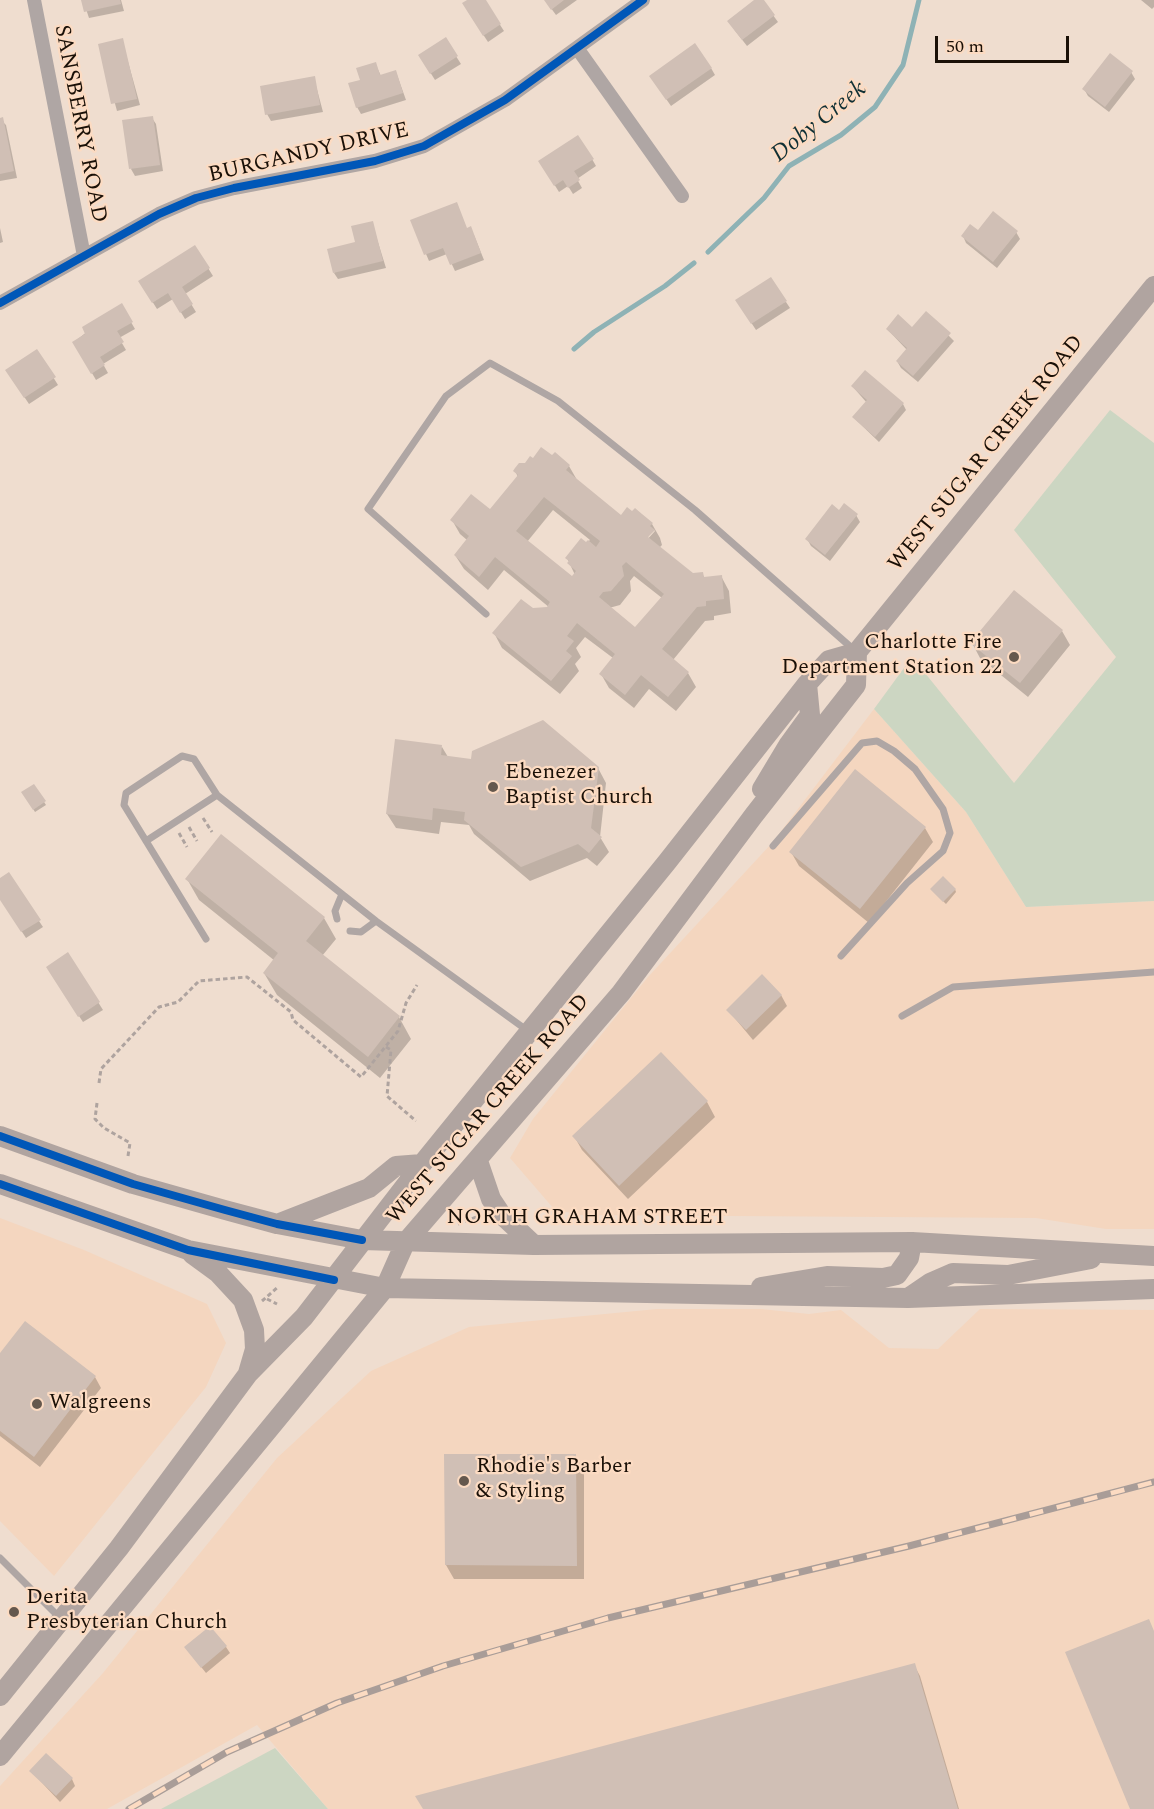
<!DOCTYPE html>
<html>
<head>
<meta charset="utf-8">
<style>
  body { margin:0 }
  #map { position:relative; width:1154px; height:1809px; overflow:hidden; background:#efddcf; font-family:Spectral,serif }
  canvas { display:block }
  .scale { position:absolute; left:935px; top:36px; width:134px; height:27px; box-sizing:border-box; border:3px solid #1a1007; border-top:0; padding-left:8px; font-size:18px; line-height:21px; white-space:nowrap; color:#1a1007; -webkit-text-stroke:4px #fcdbc2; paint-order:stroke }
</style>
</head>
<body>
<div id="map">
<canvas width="1154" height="1809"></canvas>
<div class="scale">50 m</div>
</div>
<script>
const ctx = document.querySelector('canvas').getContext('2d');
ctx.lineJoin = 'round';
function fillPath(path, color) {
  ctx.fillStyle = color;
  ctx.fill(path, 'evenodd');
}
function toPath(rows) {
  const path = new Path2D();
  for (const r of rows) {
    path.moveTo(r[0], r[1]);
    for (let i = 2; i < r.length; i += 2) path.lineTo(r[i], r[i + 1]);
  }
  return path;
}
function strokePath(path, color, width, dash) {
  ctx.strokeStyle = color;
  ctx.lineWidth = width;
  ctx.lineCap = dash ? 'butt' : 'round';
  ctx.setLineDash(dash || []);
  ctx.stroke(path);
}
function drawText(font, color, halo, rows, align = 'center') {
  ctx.font = font + ' Spectral,serif';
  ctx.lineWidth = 4.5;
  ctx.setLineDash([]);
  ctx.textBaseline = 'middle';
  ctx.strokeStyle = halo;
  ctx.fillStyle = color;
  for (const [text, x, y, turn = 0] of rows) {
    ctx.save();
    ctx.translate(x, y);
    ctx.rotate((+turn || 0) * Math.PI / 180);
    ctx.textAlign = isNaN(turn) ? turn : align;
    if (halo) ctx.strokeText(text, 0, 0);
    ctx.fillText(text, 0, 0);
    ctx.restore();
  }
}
const built = toPath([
  [874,709,966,812,1026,907,1154,901,1154,1229,1106,1229,1036,1218,579,1215,554,1209,510,1158,533,1119,648,977,772,843],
  [0,1218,84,1250,207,1304,226,1343,206,1387,54,1576,0,1521],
  [657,1309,761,1309,809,1314,841,1310,889,1348,938,1349,980,1309,1154,1310,1154,1809,328,1809,257,1725,107,1809,0,1809,0,1786,103,1673,277,1458,371,1371,469,1327]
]);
const green = toPath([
  [1110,410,1154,443,1154,901,1026,907,966,812,874,709,912,657,1014,783,1116,657,1014,530],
  [275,1748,328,1809,161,1809]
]);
const shadow = toPath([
  [83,0,121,0,124,11,89,18],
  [469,0,484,0,504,31,488,42,467,10],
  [545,0,577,0,556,15],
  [757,0,762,0,778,22,747,46,733,28],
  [1141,0,1154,0,1154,7,1152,9],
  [445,39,461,64,435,80,420,56],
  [122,40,140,105,117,111,99,45],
  [375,63,381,76,396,72,406,100,361,114,357,107,362,81],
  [711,68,715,75,671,106,655,83],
  [1131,72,1135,79,1109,112,1088,96,1084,89],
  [314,78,323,112,271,121,267,114],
  [152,118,156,124,163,171,135,176,131,169],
  [0,119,6,125,17,178,0,181],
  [592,159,596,166,577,179,582,188,573,194,568,186,559,192,544,168],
  [412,221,467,229,474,235,484,260,455,271,447,254,429,261],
  [372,223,386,268,338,279,334,273],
  [0,228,3,242,0,243],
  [1016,232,1020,239,997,268,966,243,963,236,978,233],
  [195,247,213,276,185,294,196,312,185,319,173,299,157,309,140,282],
  [786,302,790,308,756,330,741,307],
  [121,305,135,329,119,338,126,350,103,364,108,373,96,380,74,342],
  [926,313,954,341,918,382,901,368,897,361,907,350,887,329,912,329],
  [37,351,58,385,29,404,11,377],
  [853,387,903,404,906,410,879,442,854,418,867,403],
  [569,466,577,480,621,517,652,524,660,538,662,545,659,548,693,575,702,574,705,578,721,576,729,591,731,613,714,616,714,620,705,621,673,660,688,673,696,687,676,711,649,689,634,708,609,688,601,674,613,658,585,637,576,648,581,657,575,664,579,671,560,694,502,648,494,633,532,610,550,608,504,570,488,590,464,569,455,555,467,540,460,534,452,520,491,511,518,477,515,471],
  [553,510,590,540,567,558,575,575,572,578,527,542],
  [653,529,655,531,644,543],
  [634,576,662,598,636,630,609,608,620,605,631,591,630,581],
  [839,512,856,515,860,522,830,561,811,546,807,539],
  [1062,631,1070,645,1028,697,980,658,972,643],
  [442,747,448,757,472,760,598,768,606,783,600,837,609,852,597,866,587,858,530,881,474,834,469,825,441,822,439,834,396,828,387,814],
  [34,786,46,805,35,812,23,793],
  [925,828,933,842,869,923,799,866,791,852],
  [187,879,324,918,336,939,322,956,399,1017,411,1039,380,1078,277,995,264,973,275,961,199,900],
  [0,880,39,921,43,927,26,938,0,898],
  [955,889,956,892,946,904,934,892],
  [68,954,103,1010,83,1022,51,974],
  [781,995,787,1006,753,1040,728,1010],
  [661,1054,707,1102,715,1117,628,1199,582,1150,574,1136],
  [0,1356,95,1377,101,1388,40,1467,0,1436],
  [575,1455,584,1470,584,1579,454,1579,446,1565],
  [226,1647,230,1653,206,1673,186,1648],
  [914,1665,920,1676,959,1809,424,1809],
  [31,1771,72,1779,75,1786,60,1802]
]);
const stream = toPath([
  [708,252,764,198,789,166,841,135,875,107,903,65,919,0],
  [574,349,594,332,665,286,694,263]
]);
const building = toPath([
  [81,0,120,0,121,4,84,12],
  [467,0,486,0,501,24,483,36,462,3],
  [544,0,564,0,551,10],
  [754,0,764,0,775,15,742,40,727,21],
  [446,37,458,56,430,74,418,55],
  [123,38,137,99,111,104,98,44],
  [695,43,712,68,666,100,649,76],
  [1110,53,1133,71,1105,107,1082,89],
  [376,62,380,75,396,70,403,93,356,108,348,83,360,80,356,68],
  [315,76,320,105,265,115,260,86],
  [153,116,160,165,129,169,122,120],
  [3,117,14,171,0,174,0,118],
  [578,135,594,159,574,171,580,180,568,188,563,180,554,186,538,161],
  [457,202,467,228,471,226,481,253,450,265,443,248,424,255,410,220],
  [993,211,1018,231,993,262,961,236,970,224,978,230],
  [373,221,383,261,333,273,327,249,355,242,351,226],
  [195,245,210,268,182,287,193,304,180,313,168,293,152,303,138,281],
  [771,277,787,301,751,324,735,300],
  [122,303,133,322,117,331,124,342,100,357,105,365,91,374,72,342,85,334,82,327],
  [926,311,951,333,913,376,896,361,907,348,886,329,898,314,912,327],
  [37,349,56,377,24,398,5,370],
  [865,370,904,403,875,437,852,417,867,400,851,386],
  [541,447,552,455,555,452,570,465,566,470,621,515,627,507,632,511,635,508,642,514,653,523,650,526,655,530,648,537,693,573,703,572,704,577,722,575,724,599,706,601,706,606,697,607,662,649,689,672,668,697,641,675,625,695,609,682,599,674,615,654,577,623,567,636,574,641,566,651,572,656,551,681,492,633,521,599,533,608,547,607,550,602,495,557,479,577,464,564,454,555,469,536,450,520,471,494,490,509,518,475,513,471,515,468,519,463,525,463,530,456,533,458],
  [544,497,600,541,596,547,588,540,586,542,581,538,565,558,569,561,567,563,576,571,572,576,516,531],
  [626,562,664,594,635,627,599,597,603,592,611,591,624,576,622,566],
  [844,503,858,514,825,555,805,539,832,504,839,510],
  [1014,590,1063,630,1020,683,970,643],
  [543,720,599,767,591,828,602,837,589,853,578,844,521,867,464,820,465,812,433,808,432,820,386,814,395,739,442,745,441,755,471,759,472,751],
  [855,769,926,827,860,909,789,852],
  [34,784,46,801,33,810,21,792],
  [221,834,325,917,306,941,400,1016,368,1057,263,973,278,953,185,879],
  [9,872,41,920,21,932,0,900,0,878],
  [943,876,956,889,943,902,930,889],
  [68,952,100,1002,78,1017,46,967],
  [762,974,782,995,746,1030,726,1010],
  [661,1052,708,1101,619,1186,572,1136],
  [25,1321,96,1376,34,1457,0,1431,0,1353],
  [444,1454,576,1454,577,1566,445,1565],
  [1149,1619,1154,1631,1154,1809,1130,1809,1065,1652],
  [210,1626,227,1646,201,1668,184,1647],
  [915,1663,958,1809,423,1809,415,1796],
  [46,1753,73,1778,56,1796,29,1771]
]);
const path = toPath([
  [203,818,212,832],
  [189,827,197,841],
  [179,833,187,847],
  [386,1047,391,1050,387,1096,416,1121],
  [99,1083,101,1069,159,1007,178,1002,199,981,247,977,291,1012,293,1020,361,1077,398,1031,406,1003,417,985],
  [97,1103,95,1119,104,1128,130,1143,128,1156],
  [451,1217,465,1220],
  [458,1224,479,1216],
  [267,1299,277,1304],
  [262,1301,278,1287]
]);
const lane = toPath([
  [486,614,368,509,446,396,490,363,558,401,695,510,853,649],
  [146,841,217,795],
  [773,846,862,743,877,741,894,751,915,769,943,809,950,833,943,851,907,883,841,956],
  [337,919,335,911,342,894],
  [350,931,361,932,376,921],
  [206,939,124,805,126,793,182,756,194,759,217,795,376,921,528,1031],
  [902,1016,953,987,1154,972],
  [0,1558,60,1618]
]);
const street = toPath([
  [34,0,84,256],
  [577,48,682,196],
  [0,303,159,214,196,198,234,188,375,161,424,146,505,100,643,0]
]);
const secondary = toPath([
  [762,789,789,744,810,715,807,684],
  [0,1136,133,1184,225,1210,277,1224,362,1240,534,1245,912,1242,1154,1256],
  [478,1161,491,1199,501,1214,534,1245],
  [0,1184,188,1250,385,1288,908,1298,1154,1289],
  [277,1224,369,1188,396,1166,422,1164],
  [192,1254,218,1273,243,1300,254,1330,255,1349,248,1373],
  [761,1287,827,1276,883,1278,897,1275,909,1258,912,1242],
  [908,1298,930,1283,953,1273,1008,1275,1091,1259],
  [0,1696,119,1548,248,1374,304,1317,422,1164,667,862,807,684,829,660,857,652,1154,286],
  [0,1756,385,1288,405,1243,621,993,754,815,856,685,857,652]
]);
const rail = toPath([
  [129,1809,227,1752,337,1703,443,1666,608,1618,909,1546,1154,1482]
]);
const cycleway = toPath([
  [0,303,159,214,196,198,234,188,375,161,424,146,505,100,643,0],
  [0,1136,133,1184,225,1210,277,1224,362,1240],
  [0,1184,188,1250,334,1280]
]);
const markers = [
  [1014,657,6,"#65584d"],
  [493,787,6,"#65584d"],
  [37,1404,6,"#65584d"],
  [464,1481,6,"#65584d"],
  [14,1612,6,"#65584d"]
];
const streetNames = [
  ["SANSBERRY ROAD",79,124,79],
  ["BURGANDY DRIVE",309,154,-13],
  ["WEST SUGAR CREEK ROAD",987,454,-51],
  ["WEST SUGAR CREEK ROAD",489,1110,-49],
  ["NORTH GRAHAM STREET",587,1219]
];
const poiNames = [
  ["Charlotte Fire",1002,644,"right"],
  ["Department Station 22",1002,669,"right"],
  ["Ebenezer",505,774],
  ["Baptist Church",505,799],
  ["Walgreens",49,1404],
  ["Rhodie's Barber",476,1468],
  ["& Styling",476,1493],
  ["Derita",26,1599],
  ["Presbyterian Church",26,1624]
];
const waterNames = [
  ["Doby Creek",820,123,-39]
];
fillPath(built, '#f4d6bf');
fillPath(green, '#ccd6c2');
fillPath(shadow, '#0003');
strokePath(stream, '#8eb2b5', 5);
fillPath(building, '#d0bfb5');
strokePath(path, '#aea39f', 3, [4.5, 3]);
strokePath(lane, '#afa6a4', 7);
strokePath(street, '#afa6a4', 14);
strokePath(secondary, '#b0a4a0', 20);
strokePath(rail, '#a99d98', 7);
strokePath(rail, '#fcdbc2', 4.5, [14]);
strokePath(cycleway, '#0057b8', 8);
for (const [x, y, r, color] of markers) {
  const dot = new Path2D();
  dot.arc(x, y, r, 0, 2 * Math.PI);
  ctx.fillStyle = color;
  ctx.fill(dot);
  strokePath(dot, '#fcdbc2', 2);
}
drawText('22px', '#1a1007', '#fcdbc2', streetNames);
drawText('22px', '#1a1007', '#fcdbc2', poiNames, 'left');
drawText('italic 24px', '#103035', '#fcdbc2', waterNames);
</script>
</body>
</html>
